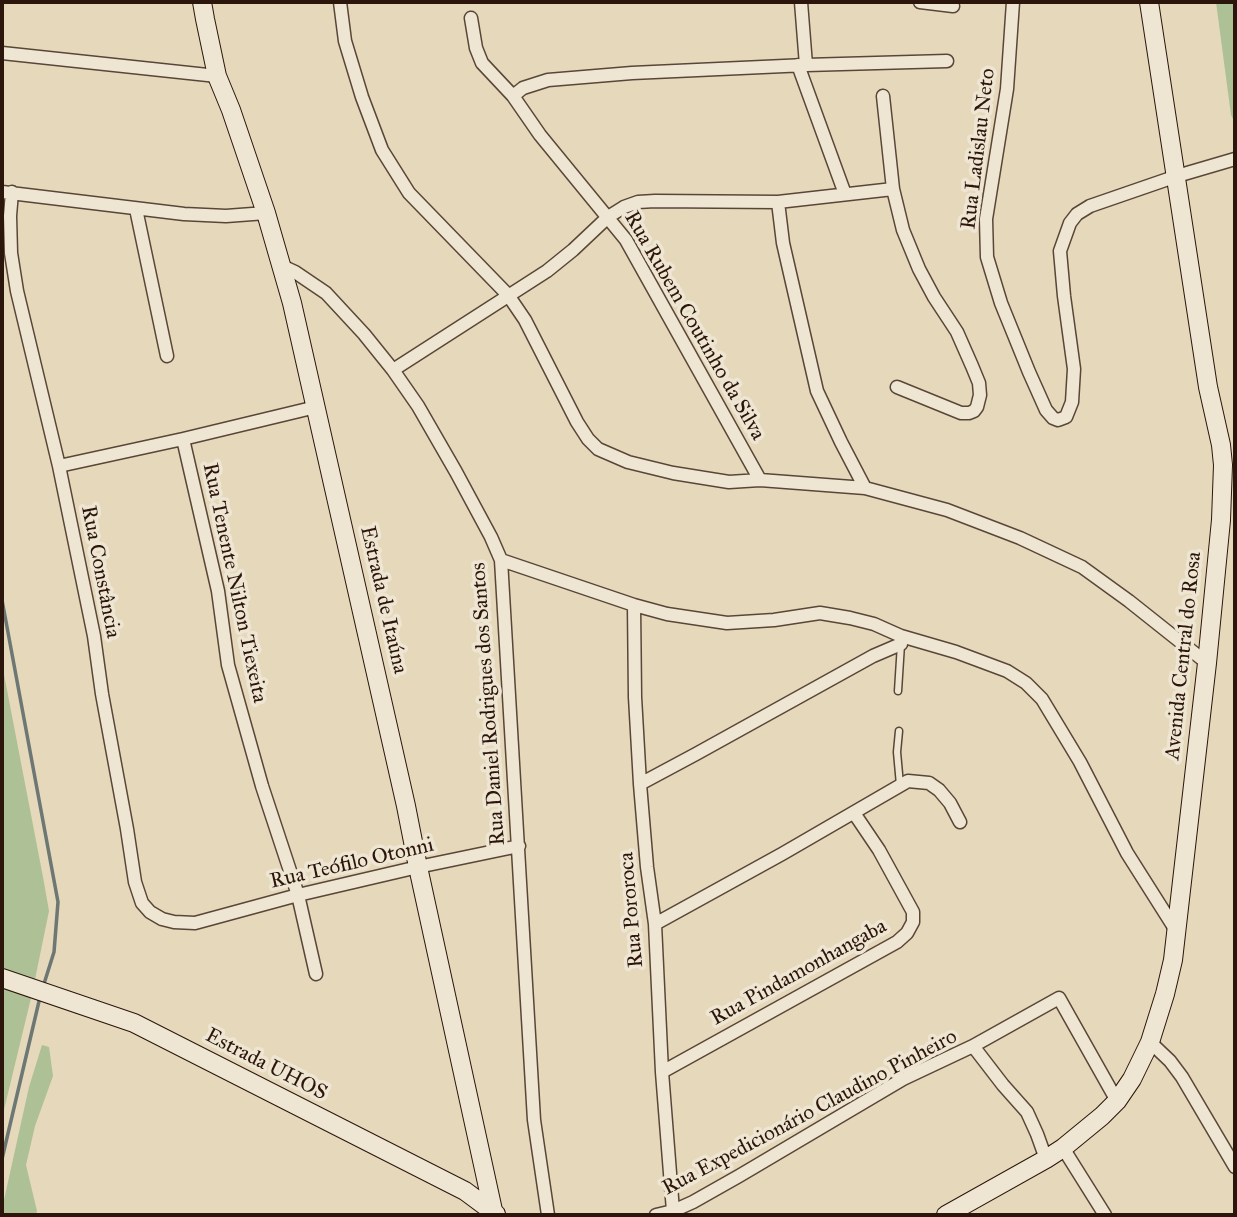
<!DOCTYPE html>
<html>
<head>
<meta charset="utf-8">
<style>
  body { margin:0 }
  #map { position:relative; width:1237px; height:1217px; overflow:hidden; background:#e5d8bb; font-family:"IM FELL Great Primer",serif }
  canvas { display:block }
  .frame { position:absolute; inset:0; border:4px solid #2c160b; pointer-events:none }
</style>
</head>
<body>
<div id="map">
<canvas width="1237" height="1217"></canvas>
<div class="frame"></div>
</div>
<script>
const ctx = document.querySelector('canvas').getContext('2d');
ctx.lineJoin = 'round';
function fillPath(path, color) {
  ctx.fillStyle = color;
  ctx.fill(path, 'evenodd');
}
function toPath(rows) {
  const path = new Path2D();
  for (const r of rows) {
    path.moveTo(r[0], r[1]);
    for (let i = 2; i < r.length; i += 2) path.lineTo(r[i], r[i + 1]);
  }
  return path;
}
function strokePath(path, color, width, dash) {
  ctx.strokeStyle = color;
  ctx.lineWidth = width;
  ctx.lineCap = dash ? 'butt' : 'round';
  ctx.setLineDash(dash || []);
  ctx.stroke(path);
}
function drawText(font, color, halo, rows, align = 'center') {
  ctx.font = font + ' "IM FELL Great Primer",serif';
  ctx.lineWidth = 7;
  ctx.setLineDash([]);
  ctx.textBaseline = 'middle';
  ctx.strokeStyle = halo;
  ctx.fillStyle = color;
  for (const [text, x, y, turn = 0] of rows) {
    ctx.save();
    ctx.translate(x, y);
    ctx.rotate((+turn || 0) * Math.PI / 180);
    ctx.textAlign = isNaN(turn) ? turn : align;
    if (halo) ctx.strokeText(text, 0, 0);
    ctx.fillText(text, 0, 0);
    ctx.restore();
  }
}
const green = toPath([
  [1216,2,1235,2,1235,123,1231,115],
  [2,664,43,877,49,911,32,994,2,1118],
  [42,1045,49,1047,53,1076,35,1126,26,1165,37,1211,36,1215,2,1215,2,1209,29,1087]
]);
const stream = toPath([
  [2,600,58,902,54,952,43,987],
  [2,1159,40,997]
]);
const lane = toPath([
  [898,691,901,644],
  [899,731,897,752,900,785]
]);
const street = toPath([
  [340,2,345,41,362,97,382,150,409,193,508,295,525,320,577,422,588,439,598,449,628,462,673,473,729,482,760,480,865,488,947,510,1020,538,1082,567,1129,601,1207,663],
  [801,2,806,65],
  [920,2,953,6],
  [1013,2,1007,89,986,219,987,257,1001,303,1029,372,1046,410,1053,418,1058,420,1066,417,1072,402,1074,369,1064,296,1060,251,1070,223,1077,214,1090,206,1177,176,1235,159],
  [471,18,476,48,482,63,513,96,540,135,626,240,760,480],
  [2,53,217,76],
  [798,65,845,194],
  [513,96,523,88,548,80,632,73,806,65,947,61],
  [883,96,893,189,903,230,919,269,934,297,957,332,972,366,979,383,980,395,977,407,974,411,969,413,961,413,897,387],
  [2,192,184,214,226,216,266,213],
  [12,192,10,216,11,253,17,291,59,466,94,636,102,694,127,829,135,882,142,903,150,912,162,919,174,922,195,923,298,895,418,867,519,846],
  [778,202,783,243,817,391,841,442,865,488],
  [136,209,167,356],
  [282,266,295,272,326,293,364,334,393,370,418,406,456,472,491,537,501,560,534,1120,548,1215],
  [393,370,547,271,573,250,608,217,624,207,638,202,655,201,778,202,893,189],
  [183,439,218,591,228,665,262,786,298,895,316,974],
  [59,466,183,439,316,407],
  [501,560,634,605,667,614,727,623,774,620,820,613,850,618,874,624,901,636,956,652,1007,671,1026,683,1042,699,1080,762,1127,853,1177,932],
  [634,605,635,697,640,784,647,867,655,924,662,1072,673,1211],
  [640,784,696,754,873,656,901,644],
  [655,924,782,854,908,781,929,783,939,790,950,803,960,822],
  [1150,1042,1170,1061,1182,1077,1235,1167],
  [973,1046,1059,998,1117,1101],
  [662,1072,897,942,907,933,913,922,913,912,879,850,854,813],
  [1063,1148,1105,1215],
  [656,1215,673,1211,693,1202,739,1176,903,1079,973,1046,1003,1085,1027,1112,1037,1134,1046,1159]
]);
const secondary = toPath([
  [202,2,205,19,217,76,231,110,266,213,292,303,406,806,418,867,494,1215],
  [2,978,134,1023,465,1191,496,1214],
  [946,1215,1046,1159,1063,1148,1102,1116,1117,1101,1132,1079,1150,1042,1165,994,1173,960,1207,663,1221,520,1223,465,1221,445,1208,387,1149,2]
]);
const streetNames = [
  ["Rua Ladislau Neto",979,149,-83],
  ["Rua Rubem Coutinho da Silva",694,326,60],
  ["Rua Constância",100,572,79],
  ["Rua Tenente Nilton Tiexeita",234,583,78],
  ["Estrada de Itaúna",383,600,77],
  ["Avenida Central do Rosa",1184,656,-84],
  ["Rua Daniel Rodrigues dos Santos",489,704,-94],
  ["Rua Teófilo Otonni",352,864,-13],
  ["Rua Pororoca",632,910,-95],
  ["Rua Pindamonhangaba",799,973,-29],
  ["Estrada UHOS",266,1065,27],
  ["Rua Expedicionário Claudino Pinheiro",810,1113,-28]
];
fillPath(green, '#aec095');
strokePath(stream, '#6d7773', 3.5);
strokePath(lane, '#5a4637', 9);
strokePath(street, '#5a4637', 15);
strokePath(secondary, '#2c160b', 20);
strokePath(lane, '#eee6d3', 6);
strokePath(street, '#eee6d3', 12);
strokePath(secondary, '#eee6d3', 18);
drawText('21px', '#2c160b', '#eee6d3', streetNames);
</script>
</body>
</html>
